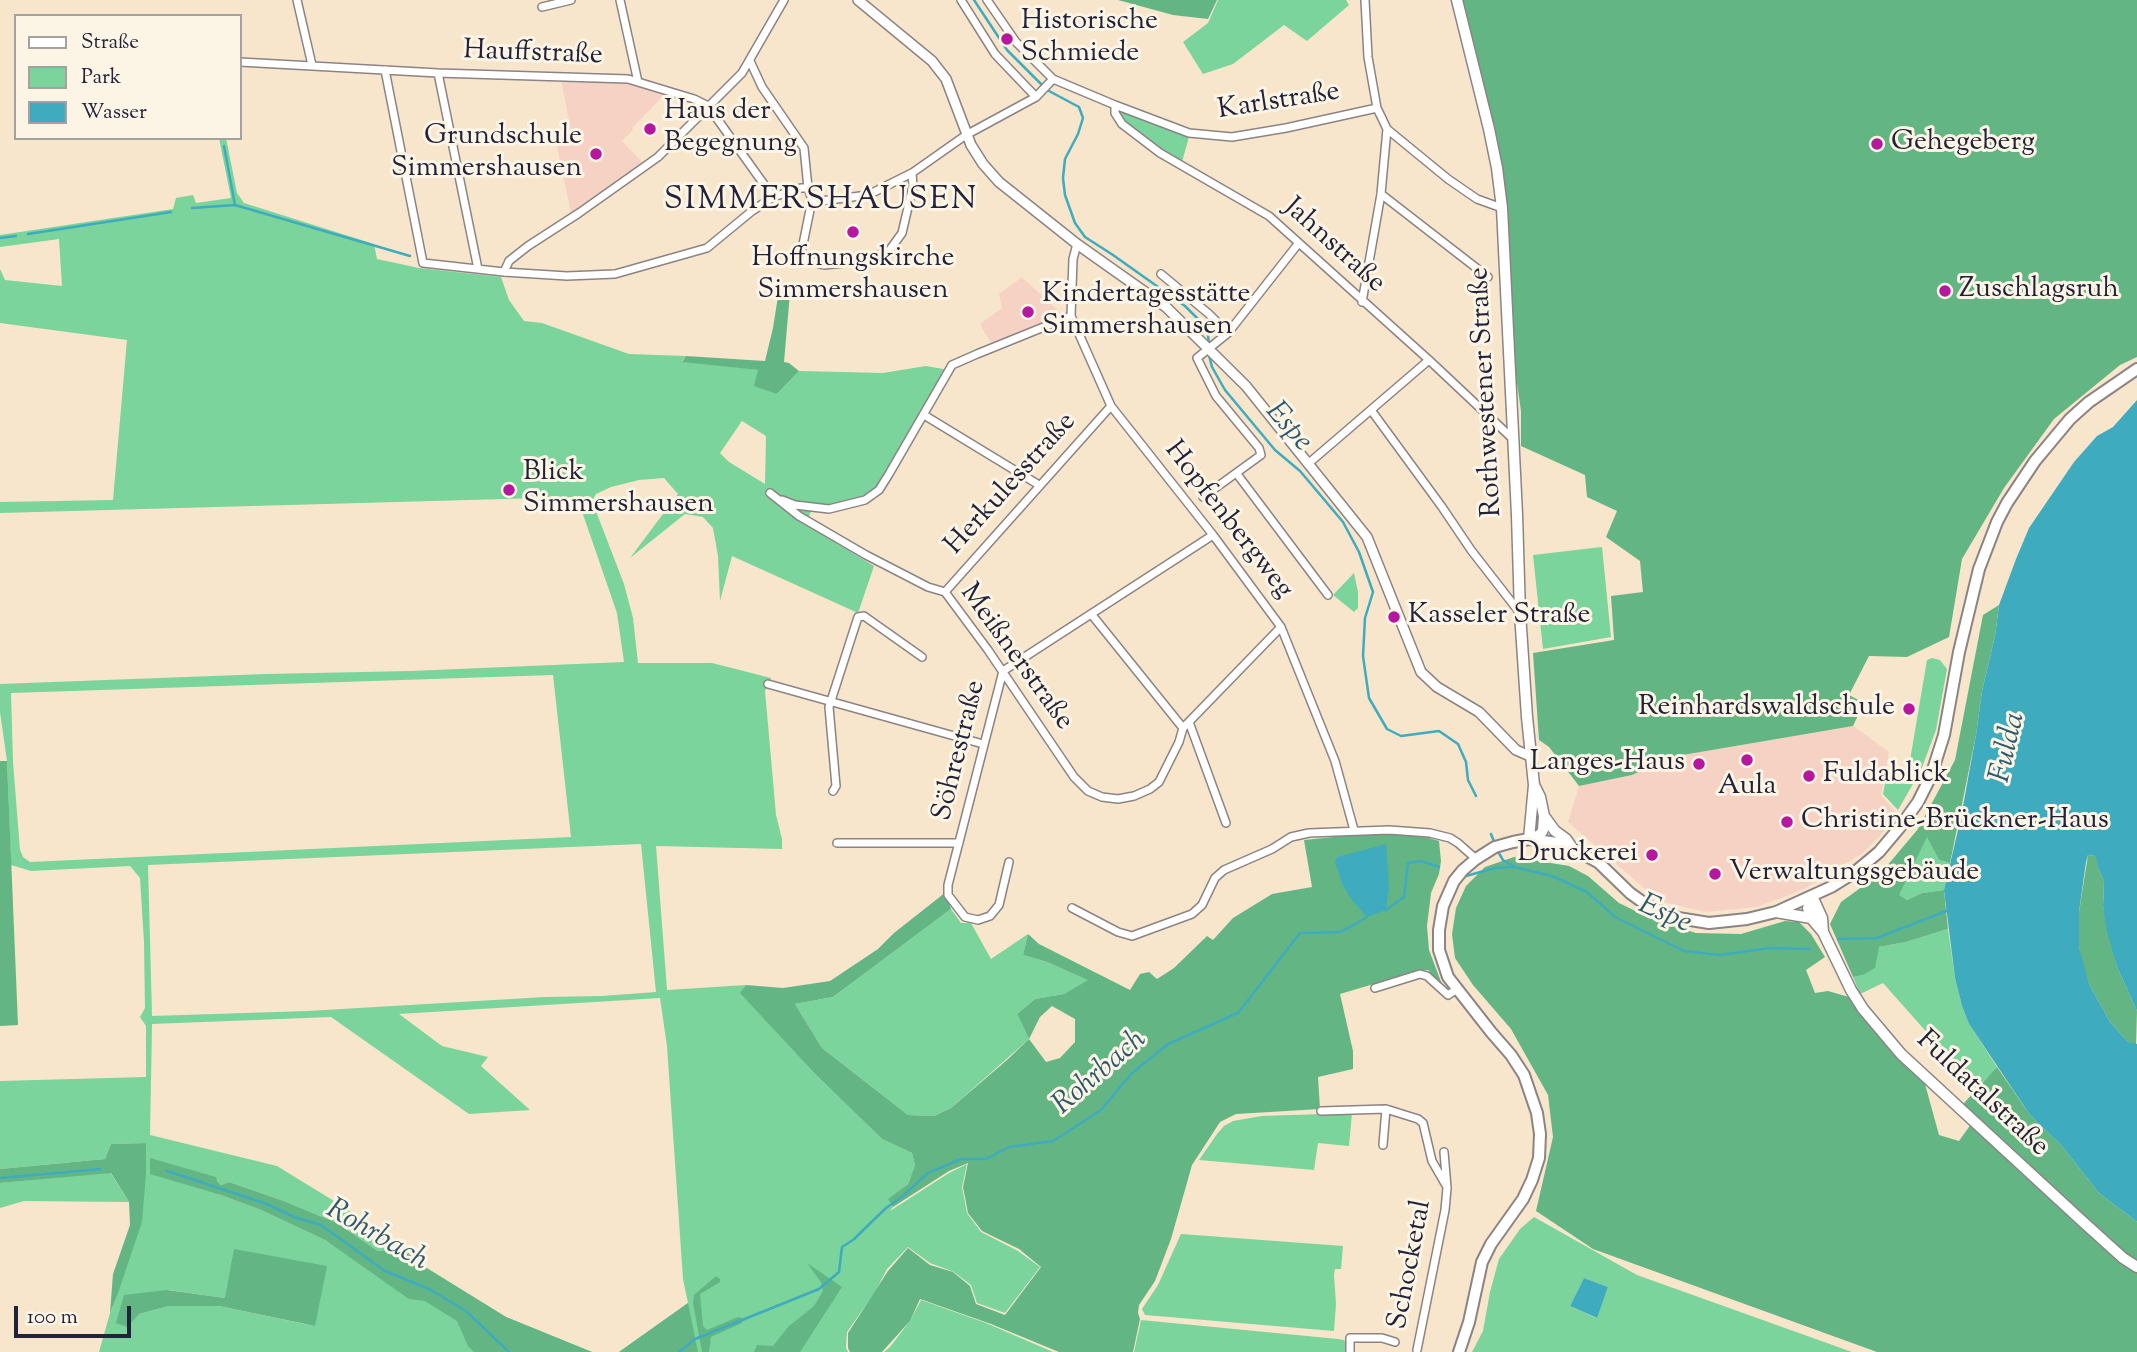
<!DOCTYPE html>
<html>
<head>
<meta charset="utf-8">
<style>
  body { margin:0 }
  #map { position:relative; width:2137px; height:1352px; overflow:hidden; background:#f7e5cc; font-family:"Sorts Mill Goudy",serif }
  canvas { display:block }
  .legend { position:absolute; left:14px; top:14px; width:228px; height:126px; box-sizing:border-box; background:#fcf5e5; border:2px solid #a5a1a1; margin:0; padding:9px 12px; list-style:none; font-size:21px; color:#22223b }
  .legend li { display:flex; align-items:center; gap:14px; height:35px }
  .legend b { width:35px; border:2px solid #a5a1a1 }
  .scale { position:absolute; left:14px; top:1306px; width:117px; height:32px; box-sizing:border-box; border:4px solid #22223b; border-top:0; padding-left:9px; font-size:21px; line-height:24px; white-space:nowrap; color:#22223b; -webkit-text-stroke:5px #fcf5e5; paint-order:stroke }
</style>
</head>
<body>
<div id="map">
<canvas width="2137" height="1352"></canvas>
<ul class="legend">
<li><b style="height:9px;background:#fff"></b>Straße</li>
<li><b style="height:19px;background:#7ad49b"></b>Park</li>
<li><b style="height:19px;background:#3fabbe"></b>Wasser</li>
</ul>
<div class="scale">100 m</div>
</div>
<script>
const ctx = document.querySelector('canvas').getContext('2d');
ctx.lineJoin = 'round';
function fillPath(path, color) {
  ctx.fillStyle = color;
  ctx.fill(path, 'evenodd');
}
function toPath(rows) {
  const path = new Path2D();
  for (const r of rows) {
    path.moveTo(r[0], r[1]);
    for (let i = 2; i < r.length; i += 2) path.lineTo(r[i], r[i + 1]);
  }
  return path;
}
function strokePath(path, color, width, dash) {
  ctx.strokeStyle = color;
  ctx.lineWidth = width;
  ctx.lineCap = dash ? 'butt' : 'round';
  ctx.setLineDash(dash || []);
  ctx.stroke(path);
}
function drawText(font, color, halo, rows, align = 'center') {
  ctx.font = font + ' "Sorts Mill Goudy",serif';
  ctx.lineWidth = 6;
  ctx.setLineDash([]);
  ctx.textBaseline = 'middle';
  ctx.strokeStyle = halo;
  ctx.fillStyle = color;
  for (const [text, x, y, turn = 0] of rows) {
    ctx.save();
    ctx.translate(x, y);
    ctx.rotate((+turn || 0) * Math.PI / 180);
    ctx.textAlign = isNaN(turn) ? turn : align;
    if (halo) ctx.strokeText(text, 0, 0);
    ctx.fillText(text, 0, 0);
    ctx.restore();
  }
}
const built = toPath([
  [561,79,630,83,664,95,632,128,633,130,622,141,643,163,571,213,557,146,573,142],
  [1022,277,1063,315,991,343,980,324,1002,308,999,294],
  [1853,726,1889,752,1881,795,1899,816,1863,853,1804,889,1757,907,1706,912,1659,901,1568,822,1579,786,1632,775,1671,757]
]);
const green = toPath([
  [1218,0,1346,0,1349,5,1307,41,1284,25,1233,64,1203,74,1183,42,1208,23],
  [1122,112,1189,137,1182,162,1161,150,1128,124,1120,113],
  [219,138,226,138,237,193,244,203,374,244,377,259,419,268,501,277,509,300,524,321,542,323,629,354,686,356,682,361,759,370,777,394,799,371,883,373,926,366,949,370,881,483,875,490,855,500,832,507,814,506,805,524,874,566,858,613,732,556,720,601,718,556,713,528,703,517,685,514,630,558,678,494,664,478,639,480,611,487,596,494,592,501,624,584,633,618,638,663,712,663,771,678,765,691,776,815,782,839,782,849,656,846,667,990,746,985,741,993,815,1074,882,1139,912,1153,915,1165,908,1184,889,1199,893,1207,890,1211,949,1173,967,1164,962,1187,967,1213,981,1232,1018,1251,1040,1267,1005,1313,977,1303,971,1285,954,1272,930,1263,908,1247,887,1269,875,1292,847,1332,846,1348,848,1352,619,1352,688,1303,683,1279,667,1046,660,998,399,1014,442,1046,488,1057,481,1066,530,1110,469,1114,331,1017,152,1024,150,1135,277,1166,347,1209,402,1248,378,1251,337,1223,284,1201,229,1182,221,1185,217,1181,218,1194,261,1210,325,1240,353,1259,425,1267,506,1317,592,1352,99,1352,110,1313,117,1296,146,1143,111,1144,105,1159,0,1169,0,1081,146,1077,146,1026,140,1017,145,1008,144,942,140,878,130,866,31,871,11,865,7,761,0,712,0,684,266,674,411,671,624,662,617,613,577,497,0,513,0,502,113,500,127,340,0,323,0,269,5,280,62,286,59,239,0,247,0,235,173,209,176,198,193,195,196,203,231,198],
  [742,421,766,436,765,484,729,462,720,453],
  [553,675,571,837,30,862,23,857,20,850,13,762,11,693],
  [641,844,656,992,602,996,545,997,308,1011,152,1016,148,865],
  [168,1290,225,1298,314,1326,219,1306,169,1306,139,1314],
  [1602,547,1611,637,1543,649,1533,555],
  [1354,573,1358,592,1358,608,1354,612,1333,595],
  [1932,658,1940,660,1947,669,1936,730,1921,770,1898,810,1883,794,1886,777,1888,782,1906,784,1927,660],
  [1927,836,1939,860,1950,863,1944,890,1922,893,1907,900,1898,895],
  [951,909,961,923,971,923,991,959,1028,934,1023,955,1047,962,1089,980,1064,994,1035,999,1017,1014,1029,1039,951,1108,934,1116,908,1115,822,1048,795,1004,833,997],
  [1948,929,1955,978,1962,1006,1969,1024,1997,1067,1977,1089,1883,983,1860,994,1853,977,1863,975,1879,947,1906,942],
  [1352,1113,1349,1146,1318,1143,1314,1170,1199,1160,1217,1134,1224,1126,1233,1121,1262,1116],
  [110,1172,129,1202,24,1201,0,1208,0,1183],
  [1534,1217,1637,1275,1852,1352,1472,1352,1483,1331,1490,1292,1499,1259,1520,1229],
  [1584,1278,1608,1287,1596,1318,1570,1306],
  [1181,1234,1343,1246,1341,1269,1335,1269,1334,1275,1336,1304,1334,1331,1145,1315,1142,1309,1158,1285],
  [921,1300,986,1323,1053,1352,884,1352,890,1347,910,1321],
  [1141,1320,1338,1339,1344,1340,1346,1343,1347,1352,1134,1352]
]);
const forest = toPath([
  [1118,0,1217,0,1208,19,1173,15],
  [1460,0,2137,0,2137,357,2120,365,2054,419,2004,488,1962,559,1949,637,1907,657,1869,656,1849,695,1864,703,1853,726,1671,757,1632,775,1579,786,1549,747,1539,740,1533,653,1614,640,1611,596,1643,592,1640,561,1606,537,1617,511,1587,497,1585,475,1521,446,1521,411,1510,336,1498,184],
  [779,290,790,293,784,362,789,363,799,371,777,394,754,386,758,370,682,362,686,356,765,361,773,328],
  [1999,605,1995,636,1982,691,1976,735,1950,863,1939,860,1927,837,1899,895,1907,900,1922,893,1944,890,1948,929,1906,942,1879,947,1875,968,1863,975,1853,977,1830,924,1841,902,1881,873,1918,829,1955,760,1983,615],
  [0,761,7,761,18,1025,0,1026],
  [1353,835,1419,835,1439,841,1441,861,1439,874,1431,893,1427,926,1429,950,1443,987,1428,970,1421,970,1340,994,1353,1051,1353,1069,1318,1077,1320,1109,1236,1114,1220,1122,1192,1165,1171,1239,1155,1281,1139,1305,1138,1313,1140,1319,1133,1352,1059,1352,991,1324,920,1299,910,1321,882,1352,850,1352,848,1348,848,1333,888,1271,908,1248,930,1265,953,1272,970,1286,976,1304,1005,1315,1041,1267,1019,1249,982,1231,968,1213,963,1187,968,1163,949,1171,893,1207,888,1199,908,1184,915,1165,912,1153,882,1139,815,1074,740,993,746,985,783,988,830,981,878,949,894,933,946,892,951,909,833,997,795,1004,822,1048,908,1115,934,1116,951,1108,1007,1060,1029,1039,1017,1014,1035,999,1064,994,1088,980,1047,962,1023,955,1028,934,1039,944,1130,990,1140,974,1149,972,1157,979,1174,968,1207,936,1213,940,1233,918,1272,894,1312,887,1304,840],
  [1052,1006,1075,1019,1075,1042,1060,1058,1046,1062,1029,1039,1040,1017],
  [2088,855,2097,856,2098,868,2104,881,2103,906,2117,967,2137,1011,2136,1045,2128,1042,2110,1022,2089,984,2081,960,2079,947,2079,912],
  [1514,857,1569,866,1588,876,1619,903,1656,921,1696,933,1741,934,1785,921,1799,922,1811,934,1825,957,1806,970,1815,993,1828,991,1849,997,1898,1057,1925,1084,1939,1135,1959,1141,1971,1124,1964,1103,1997,1067,2030,1115,2061,1145,2099,1193,2137,1222,2137,1352,1877,1352,1593,1249,1536,1211,1553,1137,1548,1095,1511,1029,1473,985,1455,958,1452,934,1456,908,1466,886,1485,867],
  [146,1143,146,1174,142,1222,117,1296,110,1313,113,1274,130,1225,129,1202,111,1173,0,1183,0,1169,105,1159,111,1144],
  [150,1158,216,1177,217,1181,221,1185,229,1182,284,1201,337,1223,378,1251,402,1248,425,1267,506,1317,592,1352,474,1352,468,1346,457,1321,425,1301,409,1299,325,1240,261,1210,218,1194,150,1174],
  [234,1249,327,1266,315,1326,219,1306,169,1306,139,1314,127,1327,116,1323,124,1295,167,1290,225,1298],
  [807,1263,842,1287,800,1352,754,1352,757,1345,773,1346,788,1327,814,1306,823,1291,821,1282],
  [716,1276,720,1279,720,1282,700,1294,703,1326,707,1330,738,1317,742,1318,742,1323,711,1337,709,1352,702,1352,693,1303,694,1295],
  [688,1303,698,1352,619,1352]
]);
const water = toPath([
  [2137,400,2137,1011,2117,967,2107,932,2103,906,2104,881,2098,868,2096,856,2088,855,2086,862,2079,912,2079,947,2089,984,2110,1022,2128,1042,2137,1044,2137,1222,2099,1193,2061,1145,2030,1115,1969,1024,1962,1006,1955,978,1944,890,1961,817,1976,735,1982,691,1995,636,1999,605,2016,559,2029,528,2074,462,2097,436,2113,427],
  [1386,844,1389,888,1386,910,1367,917,1352,900,1342,884,1335,861,1337,857],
  [1584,1278,1608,1287,1597,1318,1570,1306]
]);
const stream = toPath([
  [974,0,1007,50,1042,85],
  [1049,91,1079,107,1083,118,1078,134,1065,159,1063,178,1065,195,1075,223,1085,237,1113,255,1185,306,1204,325,1208,335,1209,345],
  [224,146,235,205],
  [192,208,235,205,410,256],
  [28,234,171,212],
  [0,238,16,236],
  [1209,355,1212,367,1225,390,1275,450,1300,471,1322,497,1343,522,1359,552,1373,592,1365,618,1363,656,1369,698,1387,729,1401,736,1439,731,1458,744,1466,762,1468,780,1476,796],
  [1491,834,1495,844],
  [1497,850,1503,860,1515,867,1552,876,1587,892,1615,917,1684,951,1719,955,1770,948,1810,949],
  [1466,876,1495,868,1514,867],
  [1386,910,1404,897,1408,863,1421,861,1439,867],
  [1838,939,1877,938,1949,910],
  [167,1171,267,1204,294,1217,321,1225,385,1271,429,1289,466,1311,509,1352],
  [0,1178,101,1169],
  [679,1352,695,1339,819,1289,839,1272,842,1247,853,1240,886,1208,903,1196,928,1173,961,1159,986,1159,1009,1147,1053,1141,1101,1110,1131,1074,1168,1044,1238,1013,1300,933,1341,932,1367,917]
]);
const minor = toPath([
  [297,0,312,65],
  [620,0,638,82],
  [961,0,995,54,1036,97],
  [987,0,1016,42,1053,79,1115,105,1189,133,1232,137,1286,128,1377,108,1387,129,1448,179,1477,199,1502,208],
  [1365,0,1368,57,1377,108],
  [542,7,571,0],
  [750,61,762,87,804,148,808,188],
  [240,62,438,73,628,79,694,99,708,106,773,197],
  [385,70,423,263,504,272,567,276,615,274,707,248,752,211,773,197,801,188,808,188,812,200,821,201,868,195,912,173,966,135,1036,97,1053,79],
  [438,73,478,269],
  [1115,105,1115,113,1122,124,1160,153,1269,216,1429,360,1514,440],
  [1381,194,1488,277],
  [812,200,800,259,824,265,863,261,889,251,902,233,913,186,912,173],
  [1077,244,1073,259,1071,316,1111,406,1213,535,1281,627,1335,761,1354,830],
  [504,272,509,261,528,246,579,213,658,157,742,73,784,0],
  [1161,274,1209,314,1228,333],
  [1362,302,1381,194,1387,129],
  [1371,410,1442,507,1471,550,1520,613],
  [924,415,1039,485],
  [1309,463,1429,360],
  [1237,474,1328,595],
  [770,493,799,516,866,555,928,587,945,592,988,650,1074,777,1088,791,1102,797,1118,799,1134,796,1150,789,1159,782,1179,742,1183,728,1281,627],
  [1203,497,1261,455,1259,448,1216,396,1197,358,1228,333,1298,244],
  [782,500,795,505,829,509,865,500,879,490,889,474,952,365,977,354,1071,316],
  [945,592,1111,406],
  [1092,615,1183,728],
  [768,684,983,744],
  [1189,722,1226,823],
  [833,791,836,786,829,707,858,617,864,616,922,657],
  [837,843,959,843],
  [1009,862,999,905,990,916,978,920,965,917,948,895,948,885,1003,671,1213,535],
  [1072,908,1118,932,1132,936,1192,914,1202,905,1215,878,1224,870,1272,849,1291,837,1309,833,1389,830,1430,833,1450,838,1458,843,1476,859],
  [1375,988,1420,974,1427,976,1448,995,1457,989],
  [1321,1111,1386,1109,1418,1119,1423,1123,1432,1161,1447,1187],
  [1383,1145,1386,1109],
  [1417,1350,1445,1210,1447,1188,1444,1152],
  [1350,1352,1350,1338,1382,1338,1395,1342]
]);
const tertiary = toPath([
  [858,0,932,61,946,79,971,145,983,164,999,182,1077,244,1166,307,1246,386,1367,537,1421,672,1437,687,1479,712,1516,750,1532,757]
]);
const secondary = toPath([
  [1457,0,1489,129,1497,168,1502,208,1517,515,1520,613,1527,717,1534,785,1529,839,1540,835,1543,830,1544,816,1540,797,1534,785],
  [1544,816,1555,831,1566,839,1573,849],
  [1812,896,1808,908,1811,918,1823,932,1851,990,1863,1009,1901,1054,2081,1220,2123,1258,2137,1267],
  [1812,896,1822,918,1823,932],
  [1776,912,1811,918]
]);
const primary = toPath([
  [1459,1352,1469,1322,1482,1262,1491,1244,1523,1199,1532,1180,1539,1158,1540,1134,1537,1113,1524,1075,1511,1055,1491,1032,1448,977,1439,950,1439,930,1443,906,1454,881,1463,870,1476,859,1495,847,1513,842,1529,839,1557,843,1573,849,1598,862,1630,893,1648,906,1678,918,1709,923,1747,919,1776,912,1831,887,1855,872,1879,852,1900,827,1918,802,1931,776,1944,735,1959,652,1979,569,1997,522,2007,503,2035,461,2070,419,2089,402,2137,369]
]);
const markers = [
  [1007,39,7,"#b5179e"],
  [650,129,7,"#b5179e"],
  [1877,144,7,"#b5179e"],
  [596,154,7,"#b5179e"],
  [853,232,7,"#b5179e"],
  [1945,291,7,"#b5179e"],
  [1028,312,7,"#b5179e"],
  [509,490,7,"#b5179e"],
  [1394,617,7,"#b5179e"],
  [1909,709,7,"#b5179e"],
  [1747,760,7,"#b5179e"],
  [1699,764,7,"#b5179e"],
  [1809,776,7,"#b5179e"],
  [1787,822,7,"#b5179e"],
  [1652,855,7,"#b5179e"],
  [1715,874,7,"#b5179e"]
];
const poiNames = [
  ["Historische",1021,23],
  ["Schmiede",1021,55],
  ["Haus der",664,113],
  ["Begegnung",664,145],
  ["Grundschule",582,138,"right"],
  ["Simmershausen",582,170,"right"],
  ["Gehegeberg",1891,144],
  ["Hoffnungskirche",853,260,"center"],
  ["Simmershausen",853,292,"center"],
  ["Zuschlagsruh",1959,291],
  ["Kindertagesstätte",1042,296],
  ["Simmershausen",1042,328],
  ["Blick",523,474],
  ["Simmershausen",523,506],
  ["Kasseler Straße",1408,617],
  ["Reinhardswaldschule",1895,709,"right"],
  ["Langes-Haus",1685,764,"right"],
  ["Fuldablick",1823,776],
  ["Aula",1747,788,"center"],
  ["Christine-Brückner-Haus",1801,822],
  ["Druckerei",1638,855,"right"],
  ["Verwaltungsgebäude",1729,874]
];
const streetNames = [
  ["Hauffstraße",533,55,2],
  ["Karlstraße",1279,103,-9],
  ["Jahnstraße",1333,247,42],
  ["Rothwestener Straße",1488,392,-93],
  ["Herkulesstraße",1012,485,-48],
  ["Hopfenbergweg",1227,521,52],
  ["Meißnerstraße",1015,658,54],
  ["Söhrestraße",961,751,-76],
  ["Fuldatalstraße",1981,1095,43],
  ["Schocketal",1412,1265,-79]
];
const waterNames = [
  ["Espe",1287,428,49],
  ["Fulda",2010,748,-77],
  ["Espe",1664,916,24],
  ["Rohrbach",1101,1074,-41],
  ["Rohrbach",376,1237,30]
];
const quarterNames = [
  ["SIMMERSHAUSEN",821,203]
];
fillPath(built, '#f6d2c4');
fillPath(green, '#7ad49b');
fillPath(forest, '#63b683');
fillPath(water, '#3fabbe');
strokePath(stream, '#3fabbe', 2.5);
strokePath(minor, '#8c8484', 10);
strokePath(tertiary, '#8c8484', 12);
strokePath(secondary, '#8c8484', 13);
strokePath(primary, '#8c8484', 14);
strokePath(minor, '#fff', 7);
strokePath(tertiary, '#fff', 9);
strokePath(secondary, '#fff', 10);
strokePath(primary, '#fff', 10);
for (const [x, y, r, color] of markers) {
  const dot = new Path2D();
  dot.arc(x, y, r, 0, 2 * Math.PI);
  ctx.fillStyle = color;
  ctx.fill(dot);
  strokePath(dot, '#fcf5e5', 2.5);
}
drawText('28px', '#22223b', '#fcf5e5', poiNames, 'left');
drawText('28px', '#22223b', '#fcf5e5', streetNames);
drawText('italic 30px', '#2e596f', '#fcf5e5', waterNames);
ctx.letterSpacing = '2px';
drawText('32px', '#22223b', '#fcf5e5', quarterNames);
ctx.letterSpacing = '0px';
</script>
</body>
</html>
